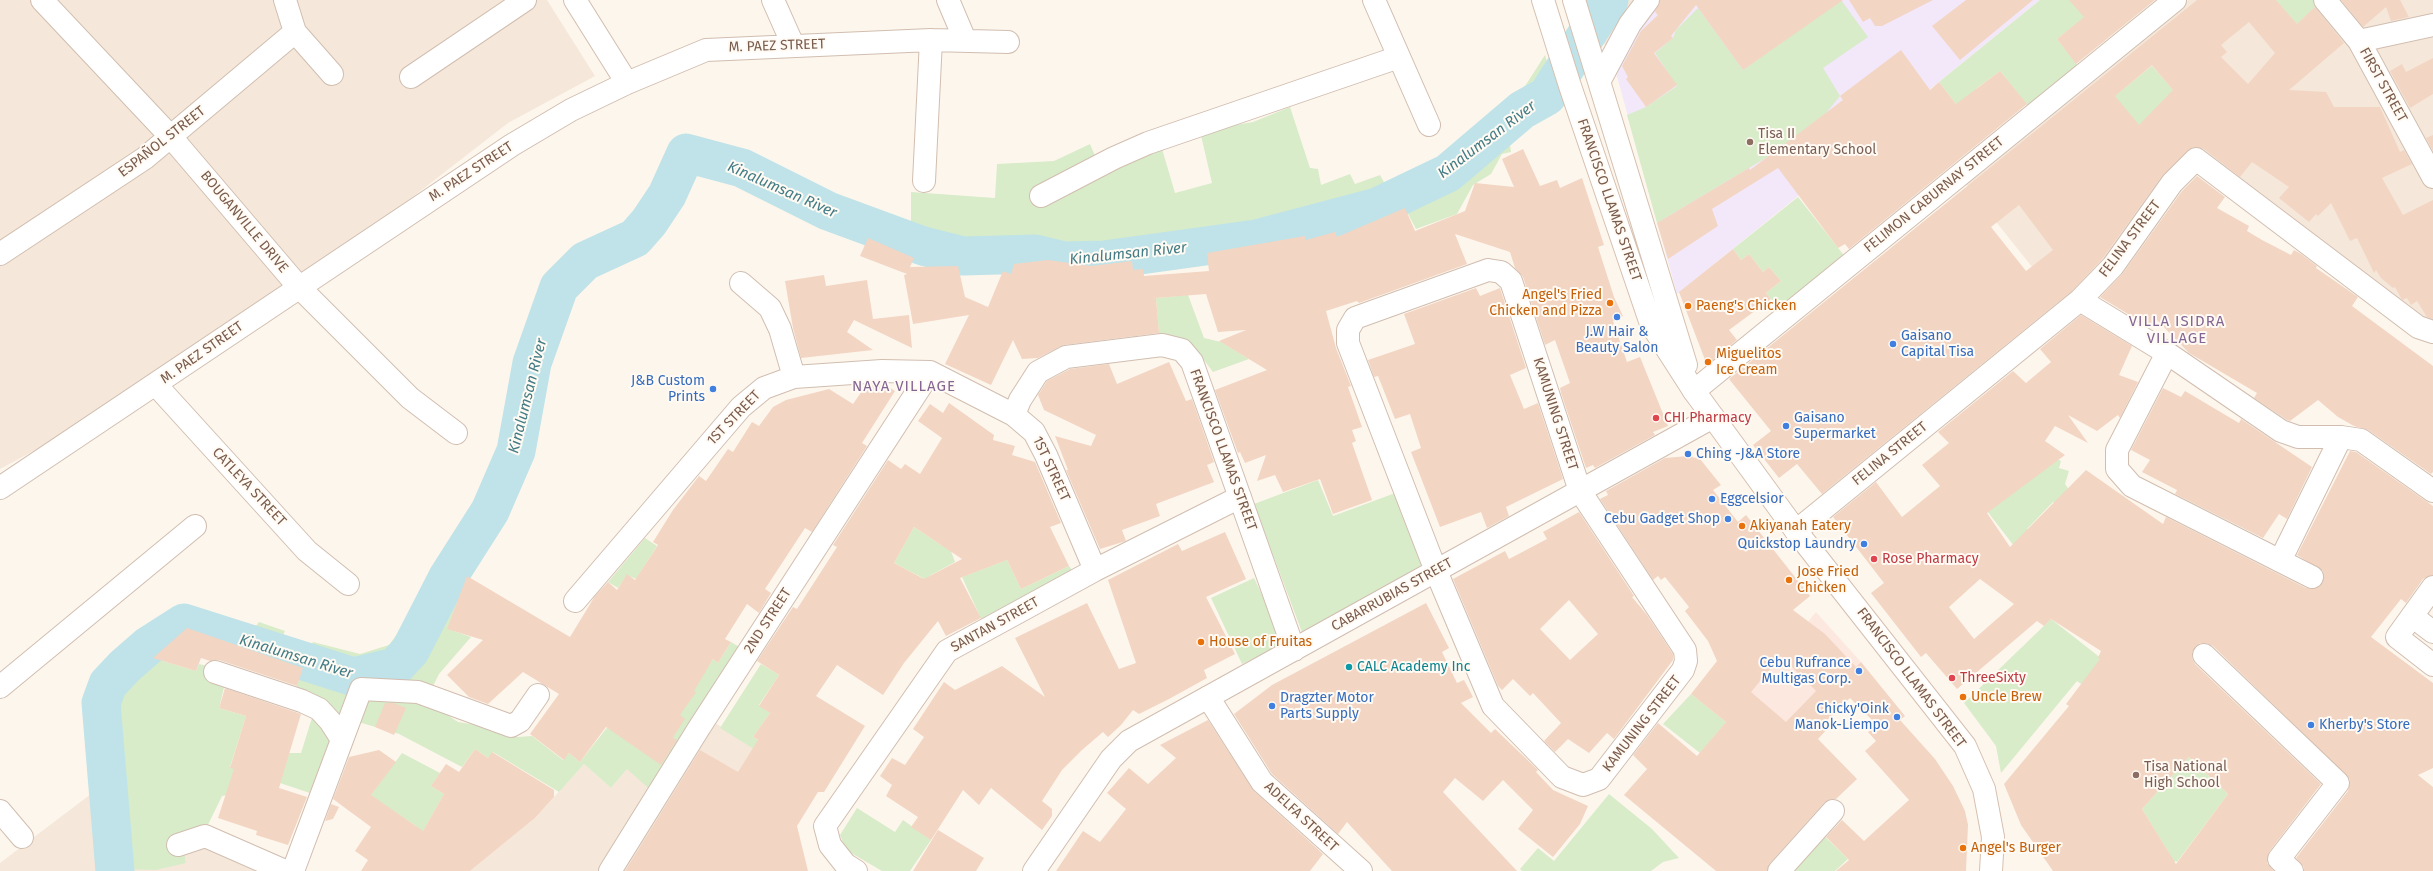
<!DOCTYPE html>
<html>
<head>
<meta charset="utf-8">
<style>
  body { margin:0 }
  canvas { display:block; background:#fdf6ec }
</style>
</head>
<body>
<canvas width="2433" height="871"></canvas>
<script>
const ctx = document.querySelector('canvas').getContext('2d');
ctx.lineJoin = 'round';
function fillPath(path, color) {
  ctx.fillStyle = color;
  ctx.fill(path, 'evenodd');
}
function toPath(rows) {
  const path = new Path2D();
  for (const r of rows) {
    path.moveTo(r[0], r[1]);
    for (let i = 2; i < r.length; i += 2) path.lineTo(r[i], r[i + 1]);
  }
  return path;
}
function strokePath(path, color, width, dash) {
  ctx.strokeStyle = color;
  ctx.lineWidth = width;
  ctx.lineCap = dash ? 'butt' : 'round';
  ctx.setLineDash(dash || []);
  ctx.stroke(path);
}
function drawText(font, color, halo, rows, align = 'center') {
  ctx.font = font + ' "Fira Sans",sans-serif';
  ctx.lineWidth = 4;
  ctx.setLineDash([]);
  ctx.textBaseline = 'middle';
  ctx.strokeStyle = halo;
  ctx.fillStyle = color;
  for (const [text, x, y, turn = 0] of rows) {
    ctx.save();
    ctx.translate(x, y);
    ctx.rotate((+turn || 0) * Math.PI / 180);
    ctx.textAlign = isNaN(turn) ? turn : align;
    if (halo) ctx.strokeText(text, 0, 0);
    ctx.fillText(text, 0, 0);
    ctx.restore();
  }
}
const residential = toPath([
  [0,0,547,0,595,76,508,123,298,286,156,385,0,469],
  [1620,0,1643,0,1607,50,1598,29],
  [2188,0,2433,0,2433,326,2194,154,2064,307,1965,183],
  [703,715,778,764,713,871,470,871,535,818,584,764,611,788,627,769],
  [108,781,118,869,186,863,183,837,258,871,0,871,0,863]
]);
const commercial = toPath([
  [1816,612,1861,662,1798,729,1732,714]
]);
const education = toPath([
  [1651,0,2040,0,1677,294,1613,62]
]);
const green = toPath([
  [1841,0,1868,37,1823,68,1840,96,1826,113,1769,156,1657,223,1627,115,1646,107,1677,86,1655,53,1673,38,1676,30,1698,8,1743,70],
  [2040,0,2100,0,2112,15,2081,20,2057,39,2082,71,2031,110,2000,71,1977,88,1962,112,1939,82],
  [2276,0,2313,0,2317,5,2297,24],
  [1545,55,1556,92,1544,98,1540,107,1508,131,1511,152,1502,154,1491,174,1473,185,1457,214,1416,229,1405,208,1394,208,1332,229,1207,253,1208,264,1136,266,1134,256,1064,261,1035,254,1020,254,999,266,935,266,880,241,887,221,911,228,911,192,995,198,997,164,1054,161,1090,144,1101,170,1160,142,1175,193,1212,183,1200,131,1253,122,1290,107,1310,168,1318,169,1321,185,1350,174,1355,184,1380,175,1385,184,1438,162,1466,145,1513,105],
  [2152,66,2173,90,2137,132,2115,96],
  [1798,197,1846,258,1782,312,1766,293,1781,281,1769,267,1763,272,1749,254,1741,260,1733,249],
  [1188,295,1204,338,1221,342,1249,359,1213,372,1194,347,1133,340,1130,320,1137,308,1139,337,1159,335,1156,298],
  [502,431,531,436,527,452,507,499,488,531,480,527,455,570,467,576,448,629,471,637,439,674,433,686,360,685,319,796,280,783,289,753,301,753,317,702,295,691,303,668,187,628,153,658,196,671,199,664,228,671,219,708,246,716,230,767,255,775,251,791,222,796,204,833,183,837,186,863,156,870,118,869,100,718,87,696,118,667,146,632,185,607,256,626,259,622,285,631,280,641,311,646,313,642,360,654,389,645,414,611,486,483,496,461],
  [2049,455,2061,461,2059,468,2069,471,2065,484,2084,510,2075,524,2053,502,2027,529,2039,540,2014,546,1987,511],
  [1318,480,1333,516,1398,492,1425,563,1303,635,1254,504],
  [914,527,941,545,947,540,955,562,931,575,920,585,923,578,894,563],
  [645,538,657,546,636,579,627,575,618,588,608,582],
  [1007,560,1021,589,1069,566,1073,571,982,621,962,577],
  [1254,578,1285,643,1242,664,1211,598],
  [2051,619,2111,666,2114,709,2077,681,2001,773,1996,746,1964,703],
  [731,642,741,648,664,802,627,769,611,788,584,764,559,792,493,752,488,758,475,749,462,767,399,734,355,721,367,698,426,701,458,722,495,728,518,737,532,736,563,760,569,753,580,762,613,720,709,665,713,659,718,663],
  [761,664,779,675,759,705,770,713,753,737,780,755,778,764,720,728],
  [1691,694,1726,722,1700,753,1663,724],
  [402,753,440,773,431,786,444,794,422,833,401,848,416,826,370,796],
  [2189,757,2228,794,2177,862,2175,861,2167,871,2169,853,2142,809],
  [1609,794,1652,829,1679,858,1663,862,1651,871,1522,871,1520,869,1538,848,1554,861],
  [857,808,895,832,903,820,931,840,910,871,882,871,846,850,840,835],
  [1820,832,1848,859,1835,871,1791,871]
]);
const river = toPath([
  [115,871,101,703,108,684,125,666,148,646,184,623,354,677,395,667,410,651,448,577,490,511,516,451,532,363,559,287,585,261,635,238,649,222,667,195,686,153,742,168,828,211,923,246,963,256,1035,254,1064,261,1104,260,1256,239,1377,207,1448,173,1522,110,1547,96,1609,0]
]);
const building = toPath([
  [1660,0,1843,0,1743,70,1696,5,1671,36,1673,38,1654,53,1677,85,1646,107,1626,79,1628,77,1622,66,1641,31,1658,15,1655,12],
  [1849,0,1933,0,1882,26,1875,26,1870,18,1863,22],
  [1966,0,2033,0,1960,60,1932,26],
  [2069,0,2155,0,2076,64,2057,39,2084,17],
  [2197,0,2276,0,2297,24,2315,7,2344,43,2289,90,2326,92,2334,107,2380,107,2400,152,2404,150,2412,164,2382,178,2403,215,2433,200,2433,319,2427,317,2417,301,2411,305,2407,298,2402,300,2395,287,2393,288,2381,278,2376,270,2374,273,2357,238,2350,241,2331,203,2318,216,2316,214,2309,222,2279,198,2289,187,2252,162,2240,177,2204,149,2193,147,2162,176,2103,258,2072,291,1822,494,1797,464,1779,478,1753,445,1771,431,1729,379],
  [2249,22,2275,53,2248,84,2221,57,2227,52,2221,45],
  [2152,65,2173,90,2139,125,2115,96],
  [2019,205,2053,250,2026,271,1991,227],
  [2341,0,2400,0,2409,17,2391,21,2386,7,2363,27],
  [1901,50,1930,90,1939,82,1956,104,2000,71,2027,104,1849,249,1845,244,1838,248,1778,168,1712,209,1718,226,1668,259,1657,223,1749,168,1750,170,1843,100,1840,96],
  [2433,58,2433,94,2410,108,2390,71,2402,64,2406,72],
  [2433,135,2433,151,2426,138],
  [1523,149,1540,186,1557,180,1560,188,1582,178,1604,245,1598,247,1614,297,1623,316,1613,321,1627,362,1640,357,1668,426,1653,432,1655,435,1595,468,1593,465,1586,468,1561,393,1560,388,1570,383,1555,340,1545,345,1523,277,1515,268,1510,252,1455,234,1467,264,1359,303,1357,301,1326,311,1336,348,1351,386,1348,387,1362,427,1352,430,1356,441,1352,443,1372,500,1333,514,1320,479,1283,492,1275,475,1257,481,1266,455,1245,463,1240,452,1238,453,1215,390,1267,370,1219,341,1246,330,1218,332,1206,294,1156,298,1159,333,1064,345,1038,358,1022,359,1013,340,991,385,945,364,969,315,913,324,904,275,907,274,860,256,868,238,914,258,910,267,958,266,965,297,988,307,1003,271,1011,274,1014,264,1048,260,1091,266,1132,261,1133,270,1143,269,1144,276,1209,271,1207,253,1305,236,1306,240,1335,232,1337,237,1405,208,1415,231,1465,211,1475,183,1514,187,1502,159],
  [2197,176,2225,197,2217,208,2249,226,2247,231,2262,240,2291,255,2294,250,2301,254,2317,266,2316,268,2358,297,2352,306,2433,366,2433,472,2431,474,2368,430,2354,426,2338,417,2318,400,2290,421,2287,420,2254,398,2257,393,2189,353,2156,319,2151,328,2100,297,2123,273,2182,191],
  [1733,249,1741,260,1749,254,1763,272,1769,267,1781,281,1766,293,1771,299,1729,330,1737,340,1707,365,1679,292],
  [824,275,826,286,867,280,873,319,909,315,912,348,854,320,847,332,873,350,801,358,793,328,785,281],
  [1476,288,1480,296,1500,288,1526,368,1510,375,1524,409,1538,403,1563,479,1506,507,1509,516,1487,528,1481,512,1440,527,1411,452,1421,448,1410,414,1395,419,1378,376,1374,377,1368,360,1415,344,1404,314],
  [2081,315,2132,346,2119,375,2138,382,2120,418,2118,415,2097,431,2068,415,2088,443,2055,426,2045,441,2065,455,1987,513,2010,547,2086,470,2163,524,2166,517,2306,588,2313,589,2323,582,2323,571,2297,555,2350,451,2356,452,2433,506,2433,575,2423,579,2406,603,2401,599,2371,637,2433,683,2433,768,2418,775,2433,787,2433,871,2304,871,2304,867,2296,858,2348,791,2350,779,2213,646,2207,643,2200,643,2192,652,2192,658,2195,664,2321,784,2269,852,2267,863,2274,871,2053,871,2021,825,2004,784,2069,706,2066,704,2100,659,2098,658,2101,651,2051,619,2044,626,2037,621,1957,689,1926,653,1921,657,1871,593,1884,583,1833,517,1876,482,1902,517,1940,486,1922,465,1949,443,1938,432,2013,371,2026,383,2051,362,2040,349],
  [1980,579,2014,604,1974,639,1949,607],
  [2189,757,2228,794,2176,864,2142,809],
  [1169,362,1186,401,1192,399,1214,462,1207,465,1214,482,1156,504,1160,516,1122,530,1126,541,1100,549,1066,470,1068,470,1055,436,1091,446,1096,435,1044,410,1038,395,1047,381,1070,369,1109,364,1117,384],
  [884,384,895,391,862,443,867,446,812,532,805,528,765,589,771,593,759,613,747,604,725,639,731,642,718,663,713,659,694,691,696,692,680,715,685,719,675,734,673,738,677,740,661,765,606,727,580,762,569,753,564,760,530,734,559,694,523,672,488,704,469,697,447,675,483,640,447,629,467,576,570,637,595,596,608,582,617,590,627,574,635,580,658,545,653,542,673,510,699,476,706,481,728,449,733,452,752,422,759,426,773,407,786,400,829,389,853,404,866,385],
  [2163,388,2181,397,2185,391,2239,423,2241,419,2312,467,2287,519,2279,514,2263,538,2175,494,2177,490,2142,472,2150,460,2131,450],
  [949,403,994,435,993,440,1015,446,1012,455,1035,462,1061,523,1050,527,1069,566,1021,589,1007,560,960,578,981,618,946,636,938,621,904,663,883,695,837,665,816,696,865,726,824,792,818,792,797,826,808,871,625,871,700,750,738,772,758,740,753,737,770,713,759,706,779,675,757,661,793,607,797,609,837,547,833,545,888,460,901,469,905,464,920,474,942,438,918,421,930,404,943,413],
  [914,527,962,559,924,579,894,563],
  [1688,456,1700,459,1721,485,1713,490,1738,522,1746,515,1810,596,1793,610,1825,634,1856,667,1861,662,1905,716,1900,720,1935,759,1953,786,1965,811,1968,825,1966,871,1836,871,1849,860,1826,837,1842,820,1864,841,1909,800,1865,751,1876,741,1868,732,1876,724,1850,698,1823,724,1828,728,1818,739,1857,779,1836,799,1830,799,1824,803,1770,863,1767,871,1716,871,1624,795,1647,769,1633,755,1658,723,1697,756,1726,722,1691,694,1717,661,1708,641,1685,611,1689,607,1665,577,1661,580,1658,576,1653,580,1600,499,1608,495,1606,491,1665,458],
  [1781,656,1816,691,1786,722,1751,692],
  [1579,512,1634,596,1632,597,1647,615,1673,654,1673,660,1614,739,1607,733,1589,753,1568,739,1555,752,1544,741,1561,723,1533,693,1530,696,1513,679,1502,690,1498,686,1453,579,1505,551,1509,559,1547,539,1543,532],
  [1569,600,1598,634,1570,660,1540,629],
  [1225,532,1246,579,1206,597,1235,654,1204,670,1207,678,1169,699,1139,714,1133,710,1121,725,1108,737,1103,732,1082,750,1062,770,1042,801,1052,809,1052,816,1042,830,991,788,979,805,963,790,931,840,911,827,918,817,886,796,892,785,880,776,892,758,905,765,924,737,913,729,944,682,955,690,1002,666,1045,697,1015,638,1087,603,1119,669,1136,663,1108,580,1178,544,1182,551],
  [1426,603,1449,648,1442,652,1457,683,1464,680,1473,697,1461,703,1491,733,1495,729,1538,770,1536,772,1553,790,1588,806,1580,824,1553,857,1518,829,1533,810,1503,780,1483,801,1455,778,1443,792,1517,871,1392,871,1347,822,1338,834,1272,774,1234,714,1272,685],
  [187,628,303,668,297,686,219,660,210,661,201,658,196,671,153,658],
  [225,688,301,714,279,788,307,797,288,845,256,835,257,831,218,818,234,769,230,768,246,716,219,708],
  [385,703,394,703,406,708,394,735,375,727],
  [1208,720,1254,791,1323,854,1310,871,1056,871,1083,831,1100,842,1126,809,1107,793,1129,768,1148,784,1176,758,1160,745],
  [475,749,488,758,492,752,554,790,554,797,535,818,470,871,361,871,368,860,355,851,371,827,333,799,349,757,379,750,396,762,371,795,423,831,444,794,431,786,446,764,459,772],
  [331,804,339,807,333,819,325,821],
  [938,830,984,858,976,871,913,871]
]);
const street = toPath([
  [42,0,171,137,298,286,410,398,456,433],
  [285,0,295,32,332,74],
  [575,0,627,83],
  [773,0,793,45],
  [948,0,965,40],
  [1374,0,1429,125],
  [2325,0,2359,41,2433,177],
  [2359,41,2433,25],
  [411,77,525,0],
  [1600,80,1630,24,1648,0],
  [924,181,931,40],
  [1041,196,1114,158,1148,143,1399,57],
  [0,254,145,158,295,32],
  [1488,270,1501,272,1511,281,1580,491,1685,650,1686,661,1683,670,1599,779,1583,785,1562,777,1493,706,1436,571,1348,343,1348,330,1355,318,1488,270],
  [741,283,770,308,780,329,794,377],
  [2080,300,2167,353,2281,431,2298,437,2341,437,2361,440,2433,491],
  [2167,353,2117,450,2117,469,2132,486,2312,577],
  [156,385,307,551,348,584],
  [1694,391,2175,0],
  [1014,415,1020,400,1038,372,1066,357,1162,345,1182,350,1192,362,1294,650],
  [0,488,512,145,571,110,627,83,706,50,931,40,1008,42],
  [1796,531,2080,300,2113,266,2172,183,2196,159,2418,327,2433,332],
  [2280,561,2341,437],
  [2433,587,2397,637,2433,665],
  [575,601,741,407,764,388,794,377,882,371,930,372,1014,415,1034,432,1046,455,1095,570],
  [2412,616,2433,632],
  [2204,655,2338,783,2279,859,2292,871],
  [215,672,302,701,319,709,330,721,341,738],
  [0,687,195,526],
  [1208,697,1262,782,1361,871],
  [0,811,22,837],
  [178,845,205,836,285,871],
  [293,871,361,689,418,692,511,726,520,721,538,695],
  [610,871,699,728,930,372],
  [856,871,845,864,830,845,825,826,947,651,1095,570,1240,497],
  [1034,871,1111,759,1129,741,1713,417],
  [1779,871,1833,811]
]);
const secondary = toPath([
  [1543,0,1570,86,1651,324,1694,391,1796,531,1965,746,1984,789,1993,837,1991,871],
  [1574,0,1686,365]
]);
const markers = [
  [1750,142,4,"#8d6e63"],
  [1610,303,4,"#e8710a"],
  [1688,306,4,"#e8710a"],
  [1617,317,4,"#3f7fe0"],
  [1893,344,4,"#3f7fe0"],
  [1708,362,4,"#e8710a"],
  [713,389,4,"#3f7fe0"],
  [1656,418,4,"#e0444e"],
  [1786,426,4,"#3f7fe0"],
  [1688,454,4,"#3f7fe0"],
  [1712,499,4,"#3f7fe0"],
  [1728,519,4,"#3f7fe0"],
  [1742,526,4,"#e8710a"],
  [1864,544,4,"#3f7fe0"],
  [1874,559,4,"#e0444e"],
  [1789,580,4,"#e8710a"],
  [1201,642,4,"#e8710a"],
  [1349,667,4,"#0f9aa8"],
  [1859,671,4,"#3f7fe0"],
  [1952,678,4,"#e0444e"],
  [1963,697,4,"#e8710a"],
  [1272,706,4,"#3f7fe0"],
  [1897,717,4,"#3f7fe0"],
  [2311,725,4,"#3f7fe0"],
  [2136,775,4,"#8d6e63"],
  [1963,848,4,"#e8710a"]
];
const streetNames = [
  ["M. PAEZ STREET",777,46,-2],
  ["FIRST STREET",2383,85,61],
  ["ESPAÑOL STREET",162,142,-38],
  ["M. PAEZ STREET",471,172,-33],
  ["FELIMON CABURNAY STREET",1934,195,-39],
  ["FRANCISCO LLAMAS STREET",1609,200,71],
  ["BOUGANVILLE DRIVE",244,222,50],
  ["FELINA STREET",2130,239,-53],
  ["M. PAEZ STREET",202,353,-35],
  ["KAMUNING STREET",1555,414,72],
  ["1ST STREET",734,418,-46],
  ["FRANCISCO LLAMAS STREET",1223,450,70],
  ["FELINA STREET",1890,454,-39],
  ["1ST STREET",1051,469,65],
  ["CATLEYA STREET",249,487,47],
  ["CABARRUBIAS STREET",1392,595,-29],
  ["2ND STREET",768,621,-57],
  ["SANTAN STREET",995,625,-29],
  ["FRANCISCO LLAMAS STREET",1911,678,53],
  ["KAMUNING STREET",1642,724,-52],
  ["ADELFA STREET",1301,817,43]
];
const educationNames = [
  ["Tisa II",1758,134],
  ["Elementary School",1758,150],
  ["Tisa National",2144,767],
  ["High School",2144,783]
];
const foodNames = [
  ["Angel's Fried",1602,295,"right"],
  ["Chicken and Pizza",1602,311,"right"],
  ["Paeng's Chicken",1696,306],
  ["Miguelitos",1716,354],
  ["Ice Cream",1716,370],
  ["Akiyanah Eatery",1750,526],
  ["Jose Fried",1797,572],
  ["Chicken",1797,588],
  ["House of Fruitas",1209,642],
  ["Uncle Brew",1971,697],
  ["Angel's Burger",1971,848]
];
const shopNames = [
  ["J.W Hair &",1617,332,"center"],
  ["Beauty Salon",1617,348,"center"],
  ["Gaisano",1901,336],
  ["Capital Tisa",1901,352],
  ["J&B Custom",705,381,"right"],
  ["Prints",705,397,"right"],
  ["Gaisano",1794,418],
  ["Supermarket",1794,434],
  ["Ching -J&A Store",1696,454],
  ["Eggcelsior",1720,499],
  ["Cebu Gadget Shop",1720,519,"right"],
  ["Quickstop Laundry",1856,544,"right"],
  ["Cebu Rufrance",1851,663,"right"],
  ["Multigas Corp.",1851,679,"right"],
  ["Dragzter Motor",1280,698],
  ["Parts Supply",1280,714],
  ["Chicky'Oink",1889,709,"right"],
  ["Manok-Liempo",1889,725,"right"],
  ["Kherby's Store",2319,725]
];
const healthNames = [
  ["CHI Pharmacy",1664,418],
  ["Rose Pharmacy",1882,559],
  ["ThreeSixty",1960,678]
];
const cultureNames = [
  ["CALC Academy Inc",1357,667]
];
const waterNames = [
  ["Kinalumsan River",1487,140,-37],
  ["Kinalumsan River",782,190,24],
  ["Kinalumsan River",1128,254,-6],
  ["Kinalumsan River",528,396,-76],
  ["Kinalumsan River",296,657,17]
];
const neighbourhoodNames = [
  ["VILLA ISIDRA",2177,322],
  ["VILLAGE",2177,339],
  ["NAYA VILLAGE",904,387]
];
fillPath(residential, '#f5e8da');
fillPath(commercial, '#fde8e0');
fillPath(education, '#f3e8fa');
fillPath(green, '#d8ecc9');
strokePath(river, '#bfe3e8', 39);
fillPath(building, '#f3d5c3');
strokePath(street, '#d1beb0', 24);
strokePath(secondary, '#d6c0b0', 24);
strokePath(street, '#fff', 22);
strokePath(secondary, '#fff', 22);
for (const [x, y, r, color] of markers) {
  const dot = new Path2D();
  dot.arc(x, y, r, 0, 2 * Math.PI);
  ctx.fillStyle = color;
  ctx.fill(dot);
  strokePath(dot, '#fffaf3', 1.5);
}
drawText('14px', '#7a5c4d', '#fffaf3', streetNames);
drawText('14px', '#785e54', '#fffaf3', educationNames, 'left');
drawText('14px', '#c56008', '#fffaf3', foodNames, 'left');
drawText('14px', '#366cbe', '#fffaf3', shopNames, 'left');
drawText('14px', '#be3a42', '#fffaf3', healthNames, 'left');
drawText('14px', '#0d838f', '#fffaf3', cultureNames, 'left');
drawText('italic 15px', '#437c86', '#fffaf3', waterNames);
ctx.letterSpacing = '1px';
drawText('15px', '#846695', '#fffaf3', neighbourhoodNames);
ctx.letterSpacing = '0px';
</script>
</body>
</html>
